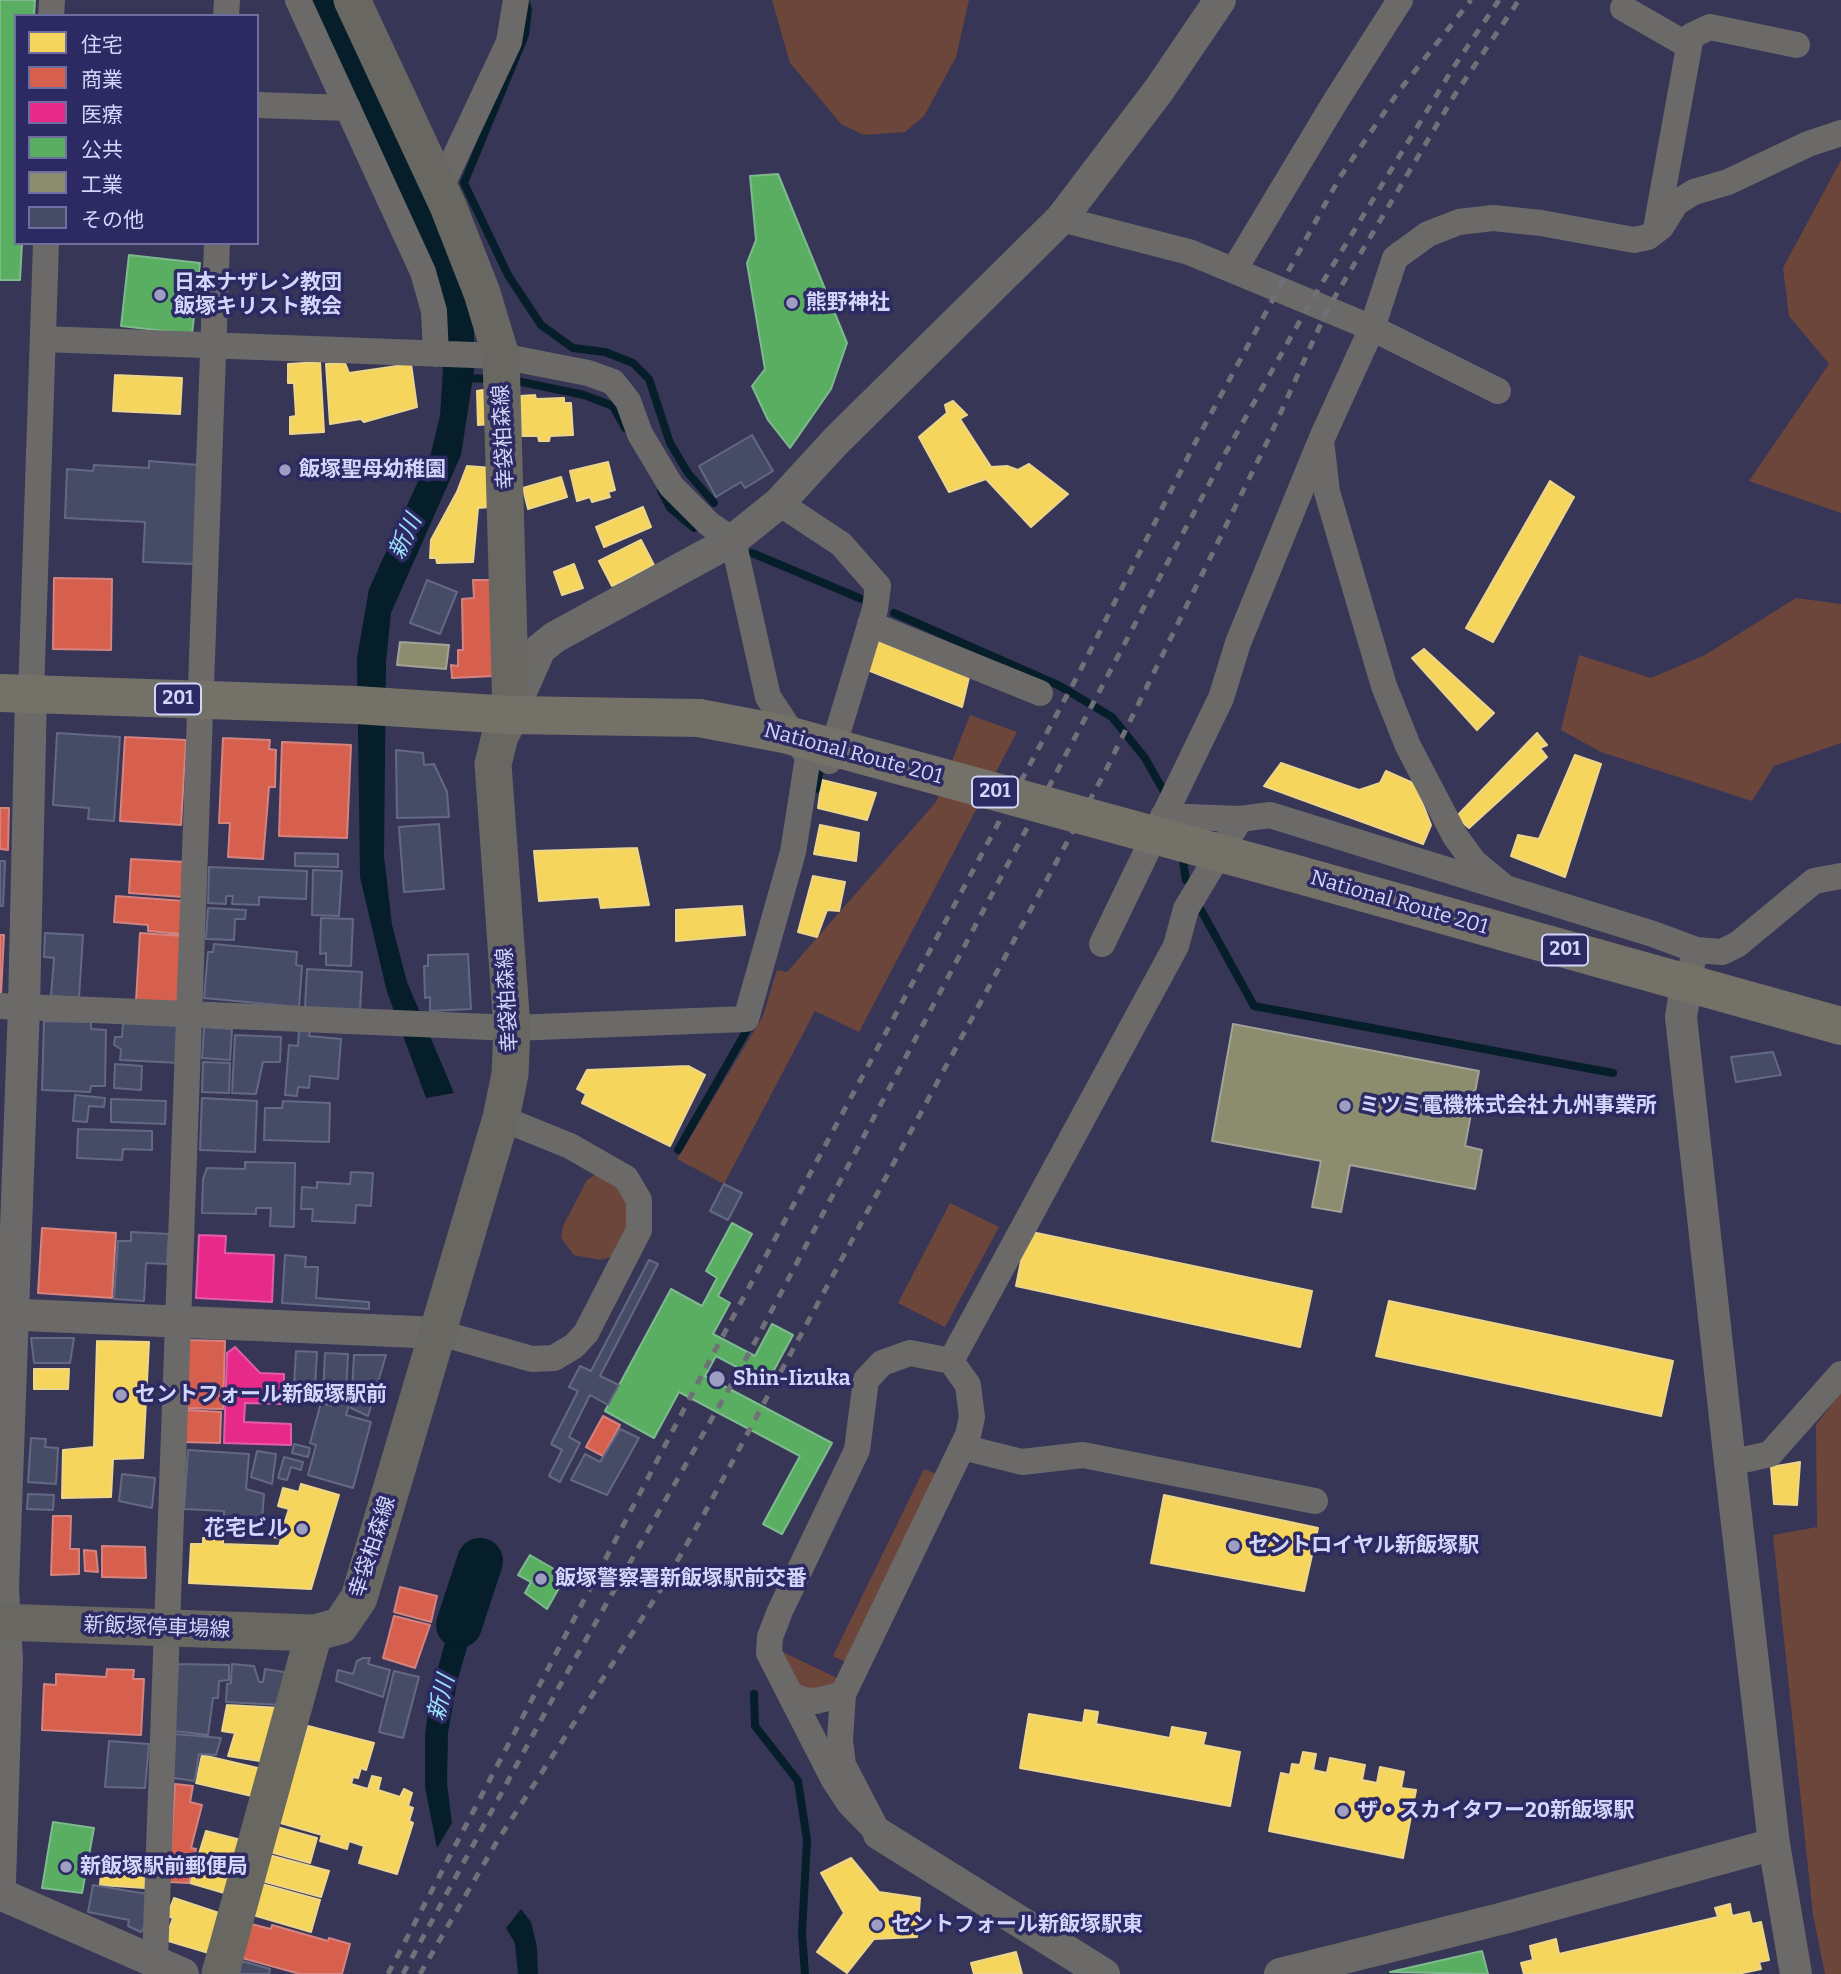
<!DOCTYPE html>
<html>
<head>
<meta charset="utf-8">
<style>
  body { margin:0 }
  #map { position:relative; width:1841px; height:1974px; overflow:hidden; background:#383656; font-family:Bitter,"Noto Sans JP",serif }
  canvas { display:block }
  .legend { position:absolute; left:14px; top:14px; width:245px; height:231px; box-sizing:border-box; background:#2c2963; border:2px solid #6f6ea0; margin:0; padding:9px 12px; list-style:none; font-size:21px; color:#d3d6fb }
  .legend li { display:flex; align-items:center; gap:14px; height:35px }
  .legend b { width:35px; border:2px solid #6f6ea0 }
</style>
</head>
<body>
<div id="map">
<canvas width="1841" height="1974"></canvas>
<ul class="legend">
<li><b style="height:19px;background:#f6d55c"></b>住宅</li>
<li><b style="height:19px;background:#d6604d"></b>商業</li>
<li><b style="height:19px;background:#e7298a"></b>医療</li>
<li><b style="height:19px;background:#5aae61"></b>公共</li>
<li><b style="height:19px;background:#8c8c6e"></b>工業</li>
<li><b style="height:19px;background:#474c66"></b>その他</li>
</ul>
</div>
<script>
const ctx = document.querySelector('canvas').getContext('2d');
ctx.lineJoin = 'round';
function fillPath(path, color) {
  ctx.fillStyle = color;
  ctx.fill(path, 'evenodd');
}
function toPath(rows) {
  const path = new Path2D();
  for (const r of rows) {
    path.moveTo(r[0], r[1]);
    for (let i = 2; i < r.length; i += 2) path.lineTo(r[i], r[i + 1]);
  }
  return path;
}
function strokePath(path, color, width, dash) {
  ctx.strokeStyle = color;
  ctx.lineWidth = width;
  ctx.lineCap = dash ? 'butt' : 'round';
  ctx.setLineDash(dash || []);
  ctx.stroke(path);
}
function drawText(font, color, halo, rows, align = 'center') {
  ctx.font = font + ' Bitter,"Noto Sans JP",serif';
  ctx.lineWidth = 7;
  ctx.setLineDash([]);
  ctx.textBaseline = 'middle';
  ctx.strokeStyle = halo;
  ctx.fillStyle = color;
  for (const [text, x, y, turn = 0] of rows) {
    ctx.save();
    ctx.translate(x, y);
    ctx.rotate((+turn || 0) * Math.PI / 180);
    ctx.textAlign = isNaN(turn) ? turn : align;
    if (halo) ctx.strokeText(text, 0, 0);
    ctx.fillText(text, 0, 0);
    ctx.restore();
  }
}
const green = toPath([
  [772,0,969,0,956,57,924,116,905,132,864,135,841,124,790,63],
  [1841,160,1841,513,1749,481,1829,364,1789,316,1783,268],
  [1796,598,1841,604,1841,743,1774,766,1752,801,1601,752,1561,730,1579,655,1651,678,1705,655],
  [970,715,1017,732,859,1032,815,1011,724,1184,677,1159,763,1016,777,970,787,972,936,802],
  [596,1174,622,1189,628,1208,630,1227,615,1256,600,1260,574,1255,561,1238,563,1226,587,1180],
  [950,1203,999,1227,945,1327,898,1303],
  [1841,1392,1841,1974,1825,1974,1813,1915,1773,1535,1817,1527,1816,1425],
  [924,1469,940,1476,847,1663,833,1656],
  [783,1652,839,1679,830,1687,812,1691,795,1685,784,1662]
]);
const water = toPath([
  [303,0,333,0,454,261,474,328,474,371,461,455,391,613,386,662,384,856,392,925,407,982,454,1093,426,1098,387,992,360,877,357,658,369,589,431,453,440,416,445,338],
  [467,1562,490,1569,457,1682,448,1733,447,1784,452,1823,437,1848,425,1787,425,1736,429,1701],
  [521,1909,531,1922,537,1947,538,1974,518,1974,515,1943,506,1928]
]);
const homes = toPath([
  [320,362,324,432,290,434,290,417,296,416,294,383,288,383,288,364,320,362],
  [345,363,349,373,411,364,417,407,364,422,361,419,330,424,326,364,345,363],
  [115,375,182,378,180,414,113,411,115,375],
  [483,390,483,401,491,401,491,424,478,425,477,391,483,390],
  [535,395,536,399,564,398,564,403,571,403,573,435,550,436,549,441,539,441,538,436,522,436,520,396,535,395],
  [953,401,967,415,960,419,991,467,1007,466,1018,470,1029,464,1068,494,1031,527,986,479,949,492,919,437,947,413,945,405,953,401],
  [608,462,615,490,608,492,610,497,592,502,590,497,577,501,570,471,608,462],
  [467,466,492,468,490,507,478,508,473,562,437,563,436,558,430,558,431,540,457,492,467,466],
  [561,477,567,497,528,509,523,488,561,477],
  [1550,481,1574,497,1493,642,1466,628,1550,481],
  [643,507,651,527,604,547,596,527,643,507],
  [641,540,654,565,612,586,599,561,641,540],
  [574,564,583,588,562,595,554,572,574,564],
  [873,639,969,677,962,707,865,669,873,639],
  [1424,649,1494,713,1477,730,1412,658,1424,649],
  [1537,733,1547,745,1540,748,1547,757,1469,828,1456,817,1537,733],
  [1575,755,1601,764,1565,877,1511,856,1518,835,1539,839,1575,755],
  [1281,763,1359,790,1380,783,1386,771,1415,784,1431,825,1423,844,1264,786,1281,763],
  [822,780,876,793,867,820,818,808,822,780],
  [820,825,859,833,856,861,814,854,820,825],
  [637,848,649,905,601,908,599,897,539,901,534,851,637,848],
  [813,876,845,882,839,911,827,910,817,937,798,932,813,876],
  [742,906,745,935,676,941,676,910,742,906],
  [688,1066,705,1075,670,1146,582,1103,586,1094,577,1089,587,1070,688,1066],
  [1027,1231,1312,1291,1300,1347,1016,1286,1027,1231],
  [1389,1301,1673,1361,1661,1416,1376,1356,1389,1301],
  [97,1341,149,1342,143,1458,113,1459,111,1497,62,1498,63,1450,94,1447,97,1341],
  [34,1369,69,1369,68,1389,34,1389,34,1369],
  [1800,1462,1797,1505,1774,1504,1771,1467,1800,1462],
  [301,1484,339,1495,311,1589,189,1583,191,1544,203,1544,203,1538,223,1539,223,1544,279,1546,281,1539,274,1537,279,1520,285,1521,289,1509,278,1506,283,1488,299,1492,301,1484],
  [1164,1495,1318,1528,1304,1591,1151,1563,1164,1495],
  [227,1705,281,1708,266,1762,228,1756,235,1733,222,1731,227,1705],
  [1085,1710,1098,1712,1096,1724,1170,1738,1172,1727,1206,1733,1203,1745,1240,1752,1230,1806,1020,1768,1029,1714,1083,1723,1085,1710],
  [308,1726,374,1743,366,1770,361,1768,358,1778,353,1777,351,1784,368,1789,372,1776,381,1778,378,1790,400,1797,404,1789,412,1793,408,1806,413,1808,409,1821,413,1823,397,1874,359,1863,364,1846,349,1841,347,1849,320,1841,322,1835,277,1822,308,1726],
  [1303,1752,1316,1754,1313,1770,1327,1773,1330,1758,1365,1765,1362,1780,1377,1783,1380,1767,1404,1772,1401,1788,1416,1790,1403,1858,1269,1831,1281,1773,1290,1775,1292,1764,1300,1765,1303,1752],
  [202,1755,262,1769,256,1797,196,1783,202,1755],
  [277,1827,317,1838,310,1863,270,1852,277,1827],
  [206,1831,245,1841,231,1895,190,1883,206,1831],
  [269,1855,329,1871,321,1897,262,1881,269,1855],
  [851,1858,879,1892,920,1898,917,1937,874,1939,847,1973,817,1952,844,1913,821,1873,851,1858],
  [102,1861,147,1866,145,1888,100,1885,102,1861],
  [262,1884,320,1900,311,1932,253,1915,262,1884],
  [174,1898,225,1915,212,1954,165,1940,173,1918,167,1916,174,1898],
  [1730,1904,1732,1916,1749,1912,1752,1924,1761,1922,1769,1960,1759,1962,1761,1969,1738,1974,1524,1974,1521,1963,1533,1960,1530,1946,1556,1939,1559,1954,1718,1917,1715,1908,1730,1904],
  [1016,1952,1022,1974,974,1974,971,1963,1016,1952]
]);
const shops = toPath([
  [54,578,112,579,111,650,53,649,54,578],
  [473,580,494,580,494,676,452,678,451,665,458,666,458,650,463,650,462,599,474,598,473,580],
  [125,737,186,740,181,825,120,821,125,737],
  [223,738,270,740,269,749,276,750,275,787,269,787,263,859,228,857,230,823,219,823,223,738],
  [282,742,351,745,347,838,279,836,282,742],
  [0,808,9,808,8,850,0,849,0,808],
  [131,859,185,862,183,897,129,893,131,859],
  [116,896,184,901,182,934,148,931,148,925,114,922,116,896],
  [140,933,183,936,179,1003,136,1001,140,933],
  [0,935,4,935,1,994,0,994,0,935],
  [42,1228,116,1233,112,1298,38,1293,42,1228],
  [188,1340,225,1341,223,1409,186,1408,188,1340],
  [185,1410,221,1412,220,1443,183,1442,185,1410],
  [603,1416,620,1425,603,1456,586,1447,603,1416],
  [53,1516,71,1516,70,1549,79,1549,79,1574,51,1575,53,1516],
  [102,1546,145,1547,146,1578,102,1577,102,1546],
  [84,1550,96,1551,98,1572,85,1571,84,1550],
  [400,1587,437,1596,431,1622,394,1612,400,1587],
  [394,1616,430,1625,415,1668,383,1658,394,1616],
  [107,1669,134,1670,133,1679,144,1679,141,1735,42,1730,44,1684,56,1685,56,1674,106,1677,107,1669],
  [175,1784,193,1786,190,1802,202,1805,191,1848,196,1849,189,1883,169,1882,175,1784],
  [251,1924,271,1929,272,1925,328,1941,329,1938,350,1944,342,1974,300,1974,242,1958,251,1924]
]);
const health = toPath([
  [199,1235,226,1236,225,1253,274,1255,272,1302,196,1298,199,1235],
  [235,1347,260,1373,284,1374,284,1404,245,1403,244,1422,291,1424,291,1445,224,1443,227,1353,235,1347]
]);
const public = toPath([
  [0,0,35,0,34,16,16,16,16,243,22,243,20,280,0,280,0,0],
  [778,174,847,343,831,389,790,448,768,420,752,386,765,369,747,263,756,240,750,176,778,174],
  [129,255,200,263,192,334,121,326,129,255],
  [732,1223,752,1234,718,1296,730,1303,713,1334,755,1356,772,1324,793,1335,767,1383,716,1356,705,1376,832,1443,782,1534,763,1524,800,1456,679,1392,654,1438,605,1411,671,1289,702,1306,717,1278,706,1271,732,1223],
  [530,1555,566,1576,547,1609,525,1593,531,1582,518,1575,530,1555],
  [53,1822,94,1828,82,1893,42,1888,53,1822],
  [1482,1951,1488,1974,1390,1972,1482,1951]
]);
const industry = toPath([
  [400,642,449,645,446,669,397,665,400,642],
  [1233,1024,1479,1071,1465,1146,1482,1150,1475,1189,1350,1165,1341,1212,1312,1207,1321,1161,1212,1141,1233,1024]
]);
const stream = toPath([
  [525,0,528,9,525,35,464,183,508,275,541,325,573,348,605,352,633,363,649,379,670,443,688,473,714,503],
  [463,378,492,379],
  [512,380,584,395,613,406,625,428],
  [661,491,670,508,694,528],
  [752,553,864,600],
  [894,613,1058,685,1112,717,1145,758,1167,797],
  [816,789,822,760],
  [1182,855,1186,880],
  [1201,910,1254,1006,1613,1073],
  [678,1150,751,1023],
  [754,1694,755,1726,798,1781,807,1840,802,1933,805,1974]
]);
const river = toPath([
  [459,1625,480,1561]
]);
const building = toPath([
  [752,435,773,471,745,488,741,482,716,497,699,466,752,435],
  [149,461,199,465,194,564,143,562,145,522,65,518,67,469,93,471,94,465,149,468,149,461],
  [427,580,457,592,440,634,410,623,427,580],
  [57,733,120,737,114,821,88,819,89,808,53,805,57,733],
  [396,750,423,753,424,765,434,764,447,792,449,817,397,818,396,750],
  [439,824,444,889,404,892,399,827,439,824],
  [295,853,338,854,338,867,295,866,295,853],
  [0,861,5,861,3,906,0,906,0,861],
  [209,867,307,871,306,899,259,897,259,905,232,904,233,896,226,896,226,904,208,903,209,867],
  [313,870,342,871,339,916,312,915,313,870],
  [208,908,246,910,245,919,235,919,234,940,206,939,208,908],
  [321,918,353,919,351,966,326,965,326,953,320,954,321,918],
  [45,933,83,935,79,998,51,996,54,958,44,957,45,933],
  [214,944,297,952,296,965,302,966,299,1007,204,998,208,952,213,952,214,944],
  [468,954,471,1009,430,1011,430,997,425,998,424,966,428,966,428,955,468,954],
  [307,969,362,972,360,1011,305,1008,307,969],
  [44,1021,91,1022,91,1029,106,1030,105,1086,91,1086,90,1092,42,1090,44,1021],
  [123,1023,181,1026,179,1063,120,1060,121,1049,114,1045,115,1037,122,1037,123,1023],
  [204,1027,232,1029,230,1060,202,1058,204,1027],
  [299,1030,310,1031,309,1036,341,1039,338,1079,310,1076,309,1088,298,1087,297,1096,285,1095,289,1045,298,1046,299,1030],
  [235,1035,281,1037,280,1062,263,1062,256,1094,232,1093,235,1035],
  [1773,1052,1781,1075,1736,1082,1731,1057,1773,1052],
  [203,1062,230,1063,229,1093,202,1092,203,1062],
  [115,1064,142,1066,141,1090,114,1088,115,1064],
  [75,1095,105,1098,104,1107,89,1106,87,1122,73,1121,75,1095],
  [202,1098,257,1101,255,1152,200,1150,202,1098],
  [111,1099,166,1101,165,1124,111,1122,111,1099],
  [283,1101,330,1103,329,1142,264,1140,265,1108,282,1108,283,1101],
  [78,1129,152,1131,152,1150,123,1149,122,1160,77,1158,78,1129],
  [245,1162,295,1163,294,1227,270,1226,271,1208,256,1208,256,1214,202,1213,203,1179,207,1168,245,1169,245,1162],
  [351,1172,373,1173,371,1206,356,1205,355,1223,312,1221,313,1209,301,1209,302,1187,317,1188,317,1182,350,1184,351,1172],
  [724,1184,742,1193,728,1220,710,1211,724,1184],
  [131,1232,169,1234,167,1264,146,1263,144,1301,114,1299,118,1241,131,1241,131,1232],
  [285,1255,306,1257,305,1267,318,1267,316,1298,369,1302,369,1309,282,1303,285,1255],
  [649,1260,658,1264,600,1376,619,1385,608,1405,590,1395,569,1437,580,1443,560,1482,549,1476,562,1450,551,1444,578,1391,569,1387,580,1366,591,1371,649,1260],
  [31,1338,74,1338,70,1363,34,1363,31,1338],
  [296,1351,317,1352,314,1403,293,1402,296,1351],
  [325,1353,348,1354,346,1393,323,1393,325,1353],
  [354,1355,386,1355,368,1416,351,1408,354,1355],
  [335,1398,350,1402,346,1415,371,1422,353,1488,308,1475,316,1445,310,1443,321,1403,332,1406,335,1398],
  [620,1429,639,1438,607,1495,571,1480,585,1454,600,1462,620,1429],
  [31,1438,46,1439,45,1447,58,1448,56,1484,28,1482,31,1438],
  [294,1444,310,1448,308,1457,292,1453,294,1444],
  [188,1450,249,1454,246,1489,264,1494,262,1521,224,1519,224,1511,184,1509,188,1450],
  [257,1451,276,1454,272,1484,251,1477,257,1451],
  [284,1457,303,1462,301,1470,291,1467,287,1480,278,1478,284,1457],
  [122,1474,155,1478,152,1508,119,1501,122,1474],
  [28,1494,54,1495,53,1510,27,1509,28,1494],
  [363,1658,370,1658,368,1664,390,1670,383,1697,336,1681,338,1670,353,1674,357,1661,363,1658],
  [178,1664,229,1665,229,1680,219,1681,218,1698,213,1698,208,1735,174,1731,178,1664],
  [232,1664,254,1666,259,1682,263,1682,265,1669,290,1673,282,1705,226,1702,227,1684,231,1683,232,1664],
  [394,1671,419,1677,403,1738,379,1732,394,1671],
  [175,1734,221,1738,216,1755,199,1754,195,1781,173,1778,175,1734],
  [109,1741,149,1744,145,1788,105,1787,109,1741],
  [93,1885,147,1894,146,1924,141,1932,128,1926,129,1920,88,1912,93,1885],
  [242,1961,270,1969,269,1974,239,1974,242,1961]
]);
const minor = toPath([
  [298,0,423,272,434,311,436,354],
  [1623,8,1689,46],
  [51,16,52,0],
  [226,16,227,0],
  [257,105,348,108],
  [440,189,509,42,516,0],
  [1061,219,1189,252,1372,328,1498,391],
  [1657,223,1691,36,1710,27,1797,45],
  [1234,270,1335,102,1400,0],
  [779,503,841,544,878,586,875,609,829,761],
  [870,624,1040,693],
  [31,694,46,243],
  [1163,816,1240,819,1270,815,1653,934,1696,950,1686,985],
  [1503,886,1474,862,1455,836,1408,746,1384,686,1327,492,1321,440,1372,328,1395,258,1428,234,1459,222,1493,218,1541,223,1634,240,1648,237,1661,227,1676,203,1694,192,1728,182,1808,144,1841,133],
  [1102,944,1221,698,1238,643,1319,445],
  [1696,950,1722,952,1738,944,1814,881,1841,876],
  [0,1006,512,1028,746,1019,793,852,808,757,768,697,733,540,709,524,671,486,640,434,628,401,613,382,588,373,501,356,43,339],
  [440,1333,532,1359,554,1358,574,1346,586,1333,639,1230,639,1200,626,1178,570,1146,501,1118],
  [910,1353,951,1361,968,1385,972,1417,968,1435,843,1694,840,1740,843,1765,879,1834,849,1803,834,1780,769,1653,770,1637,780,1611,857,1450,866,1380,882,1363,910,1353],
  [951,1361,1176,946,1186,909,1240,819],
  [962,1447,1022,1462,1083,1455,1315,1501],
  [1730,1463,1770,1454,1841,1374],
  [790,1694,802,1700,816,1701,843,1694],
  [155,1959,217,243]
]);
const tertiary = toPath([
  [512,712,540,649,555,637,733,540,779,503,836,441,1061,219,1159,90,1220,0],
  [1686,985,1681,1017,1730,1463,1774,1844,1796,1974],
  [0,1314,440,1333],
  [879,1834,1104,1974],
  [0,1882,7,1660,3,1589,24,1007,31,694],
  [0,1894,183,1974],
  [1280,1974,1504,1918,1774,1844]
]);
const secondary = toPath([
  [0,1622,314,1633,340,1626,359,1598,501,1118,510,1074,512,1028,493,764,500,736,511,715,501,356,482,293,448,206,352,0],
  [220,1974,314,1633]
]);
const trunk = toPath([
  [0,693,356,705,511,715,699,718],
  [1289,872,1841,1026]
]);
const rail = toPath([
  [388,1974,703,1373,1079,673,1194,445,1278,290,1340,177,1399,91,1471,0],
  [403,1974,559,1687,747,1357,1225,454,1310,303,1453,68,1499,0],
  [420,1974,496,1843,663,1586,704,1514,1105,772,1271,434,1327,310,1454,96,1519,0]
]);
const trunkBridge = toPath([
  [699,718,784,734,1289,872]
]);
const markers = [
  [160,295,7,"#9d9ec1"],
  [792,303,7,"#9d9ec1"],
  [285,470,7,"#9d9ec1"],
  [1345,1106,7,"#9d9ec1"],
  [717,1379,9,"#9d9ec1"],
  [121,1395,7,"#9d9ec1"],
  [302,1529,7,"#9d9ec1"],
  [1234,1546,7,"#9d9ec1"],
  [541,1579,7,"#9d9ec1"],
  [1343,1811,7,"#9d9ec1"],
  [66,1867,7,"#9d9ec1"],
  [877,1925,7,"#9d9ec1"]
];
const shields = [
  [178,699,46],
  [995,792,46],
  [1565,950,46]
];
const shieldNames = [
  ["201",178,699],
  ["201",995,792],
  ["201",1565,950]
];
const poiNames = [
  ["日本ナザレン教団",174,283],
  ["飯塚キリスト教会",174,307],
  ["熊野神社",806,303],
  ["飯塚聖母幼稚園",299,470],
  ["ミツミ電機株式会社 九州事業所",1359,1106],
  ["Shin-Iizuka",733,1379],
  ["セントフォール新飯塚駅前",135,1395],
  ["花宅ビル",288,1529,"right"],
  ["セントロイヤル新飯塚駅",1248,1546],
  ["飯塚警察署新飯塚駅前交番",555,1579],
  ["ザ・スカイタワー20新飯塚駅",1357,1811],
  ["新飯塚駅前郵便局",80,1867],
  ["セントフォール新飯塚駅東",891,1925]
];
const streetNames = [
  ["幸袋柏森線",504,437,-93],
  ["National Route 201",853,754,15],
  ["National Route 201",1399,903,16],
  ["幸袋柏森線",508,1000,-93],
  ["幸袋柏森線",373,1547,-72],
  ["新飯塚停車場線",157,1628,2]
];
const waterNames = [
  ["新川",406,537,-65],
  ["新川",442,1698,-76]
];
fillPath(green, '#6d463b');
fillPath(water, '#051e29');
fillPath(homes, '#f6d55c');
strokePath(homes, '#ecd58c', 2);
fillPath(shops, '#d6604d');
strokePath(shops, '#d58381', 2);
fillPath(health, '#e7298a');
strokePath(health, '#e15dac', 2);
fillPath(public, '#5aae61');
strokePath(public, '#7eba8f', 2);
fillPath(industry, '#8c8c6e');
strokePath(industry, '#a1a298', 2);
strokePath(stream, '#051e29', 8);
strokePath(river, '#051e29', 46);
fillPath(building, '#474c66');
strokePath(building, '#636983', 2);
strokePath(minor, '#6b6a69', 26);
strokePath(tertiary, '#6b6a69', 32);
strokePath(secondary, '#686761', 37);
strokePath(trunk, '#747168', 38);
strokePath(rail, '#717079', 5, [9, 9]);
strokePath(trunkBridge, '#747168', 38);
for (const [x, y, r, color] of markers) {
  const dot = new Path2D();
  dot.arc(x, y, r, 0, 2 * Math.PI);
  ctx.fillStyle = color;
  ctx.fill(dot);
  strokePath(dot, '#2c2963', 2.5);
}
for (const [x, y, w] of shields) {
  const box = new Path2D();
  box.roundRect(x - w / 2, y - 15.5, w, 31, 5);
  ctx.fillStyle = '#2c2963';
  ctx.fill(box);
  strokePath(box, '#d3d6fb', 2);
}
drawText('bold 19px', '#d3d6fb', null, shieldNames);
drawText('bold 21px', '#d3d6fb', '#2c2963', poiNames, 'left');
drawText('21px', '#d3d6fb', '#2c2963', streetNames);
drawText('italic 23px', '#9ae1fa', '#2c2963', waterNames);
</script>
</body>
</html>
